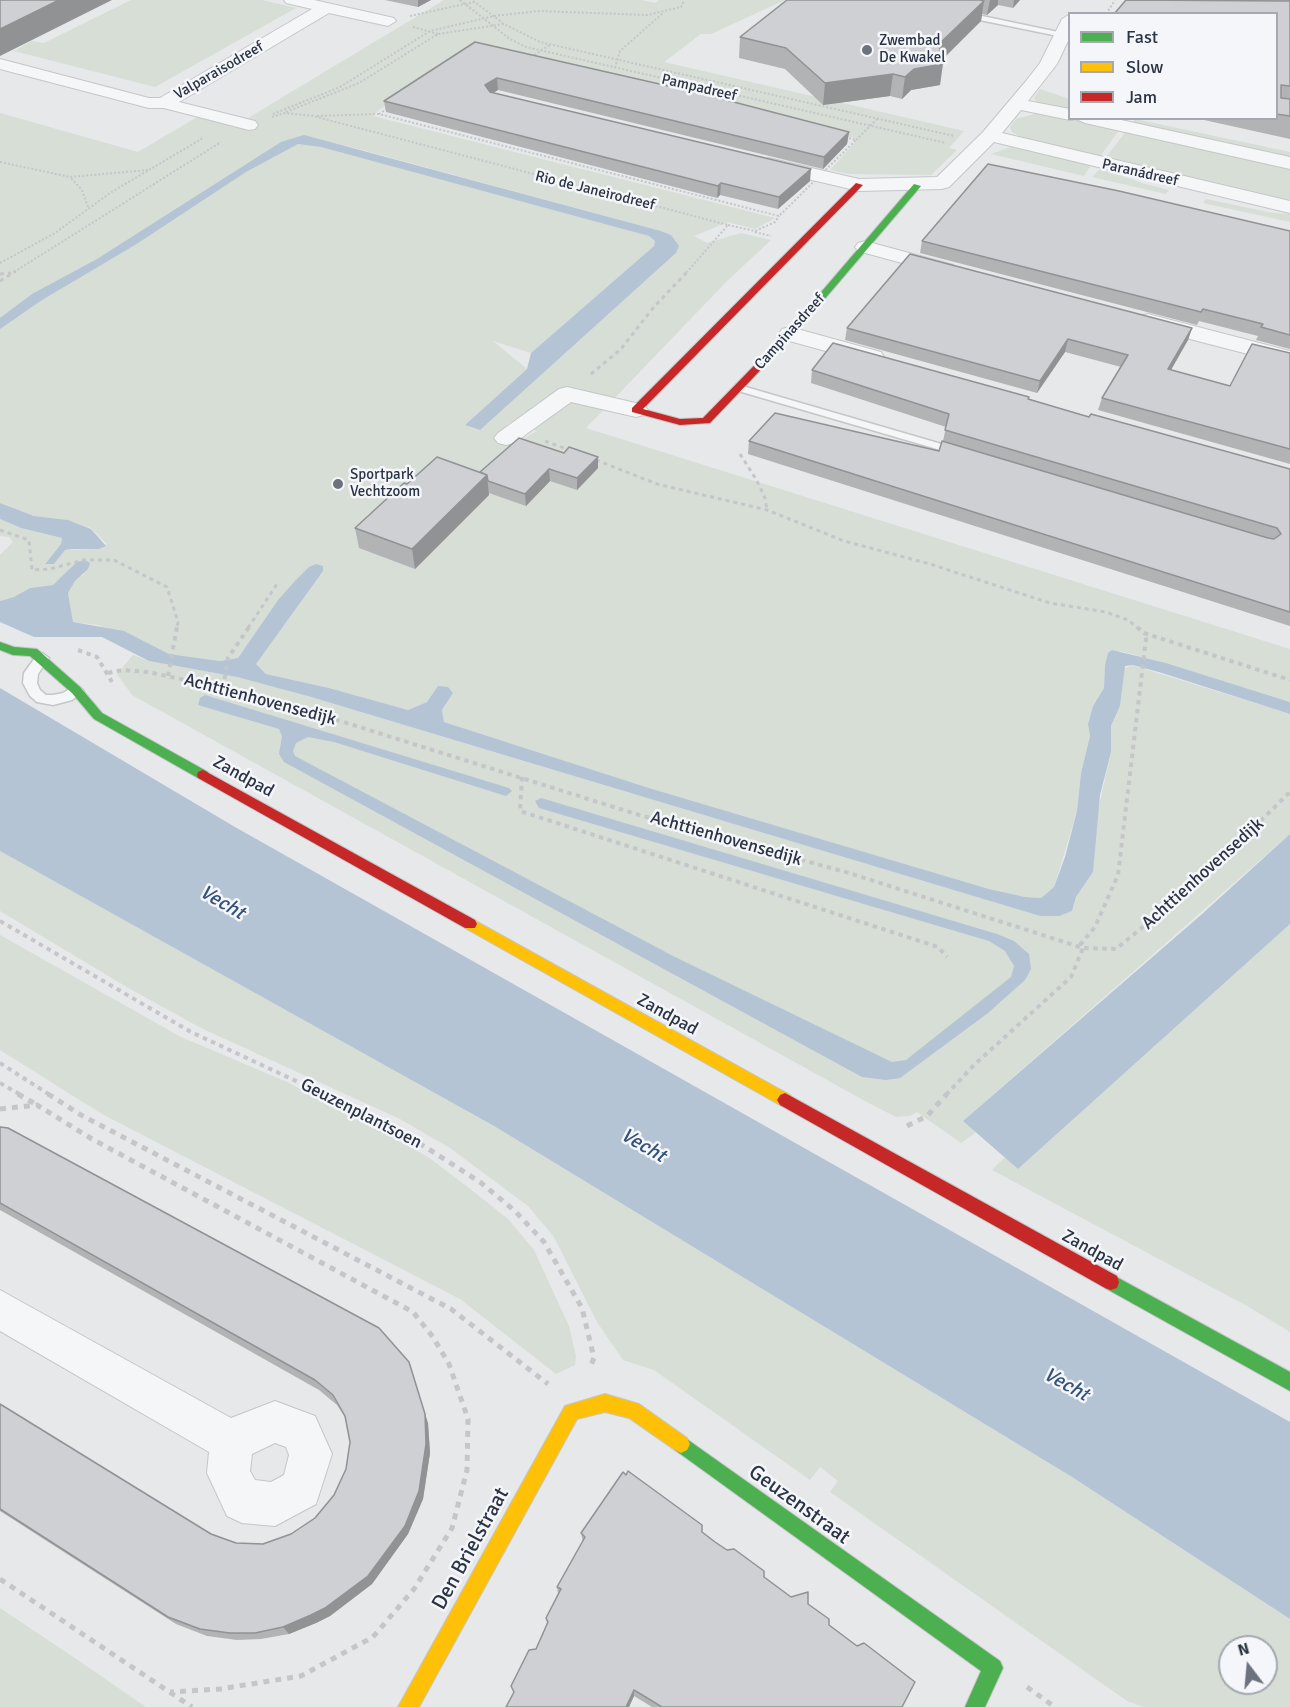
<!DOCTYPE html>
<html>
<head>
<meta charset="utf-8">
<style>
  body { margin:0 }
  #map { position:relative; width:1290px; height:1707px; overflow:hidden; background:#e6e8ea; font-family:Signika,sans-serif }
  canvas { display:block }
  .legend { position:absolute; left:1068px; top:12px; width:210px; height:108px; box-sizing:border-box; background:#f4f6f9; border:2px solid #a4a8b1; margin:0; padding:8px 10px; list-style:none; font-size:18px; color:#2b3445 }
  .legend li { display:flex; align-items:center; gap:12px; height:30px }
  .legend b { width:30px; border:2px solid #a4a8b1 }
  .north { position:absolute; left:1218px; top:1635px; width:60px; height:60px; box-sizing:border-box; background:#f4f6f9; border:2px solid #a4a8b1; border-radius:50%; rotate:344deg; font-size:16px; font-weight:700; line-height:24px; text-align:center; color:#2b3445 }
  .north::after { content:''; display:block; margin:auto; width:21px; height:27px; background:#6c737f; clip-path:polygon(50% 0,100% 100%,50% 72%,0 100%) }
</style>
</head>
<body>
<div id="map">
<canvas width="1290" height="1707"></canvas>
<ul class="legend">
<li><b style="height:8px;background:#4caf50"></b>Fast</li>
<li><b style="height:8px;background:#ffc107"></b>Slow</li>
<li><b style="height:8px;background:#c62828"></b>Jam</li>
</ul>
<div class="north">N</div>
</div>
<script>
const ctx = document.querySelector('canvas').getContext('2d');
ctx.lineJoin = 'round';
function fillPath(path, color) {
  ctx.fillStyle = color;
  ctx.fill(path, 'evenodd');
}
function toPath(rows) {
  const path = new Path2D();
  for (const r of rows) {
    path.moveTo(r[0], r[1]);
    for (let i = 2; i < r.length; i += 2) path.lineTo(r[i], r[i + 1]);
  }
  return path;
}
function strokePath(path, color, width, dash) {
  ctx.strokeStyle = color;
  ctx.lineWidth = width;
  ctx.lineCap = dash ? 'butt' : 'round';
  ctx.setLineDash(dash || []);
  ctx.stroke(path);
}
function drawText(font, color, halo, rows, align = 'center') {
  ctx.font = font + ' Signika,sans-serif';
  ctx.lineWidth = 5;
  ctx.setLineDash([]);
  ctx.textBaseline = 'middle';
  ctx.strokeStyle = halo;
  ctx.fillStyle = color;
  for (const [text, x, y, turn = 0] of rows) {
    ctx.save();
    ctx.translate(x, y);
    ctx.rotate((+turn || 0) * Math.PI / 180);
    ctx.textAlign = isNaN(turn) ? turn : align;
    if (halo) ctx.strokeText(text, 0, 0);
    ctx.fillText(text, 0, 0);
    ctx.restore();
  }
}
const green = toPath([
  [131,0,262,0,296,8,155,87,14,51,32,41,44,43],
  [444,0,642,0,655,3,659,0,785,0,711,34,701,34,664,62,964,131,949,148,957,150,931,175,848,174,830,170,858,139,474,48,379,110,373,116,775,218,755,229,728,222,694,236,707,243,741,233,771,240,726,282,586,428,1290,649,1290,702,1166,663,1120,651,1105,665,1104,688,1093,706,1088,724,1090,736,1081,773,1077,811,1054,887,1041,898,1025,897,989,889,649,788,444,722,442,710,453,693,438,686,427,702,408,710,329,688,266,674,255,664,297,607,278,600,238,658,220,661,169,654,98,625,73,622,68,593,75,581,85,573,60,579,53,585,30,588,14,598,0,601,0,555,13,542,9,537,0,536,0,519,21,528,62,538,61,544,45,563,54,564,65,550,99,549,107,544,91,528,68,520,34,516,0,503,0,113,138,152,209,110,248,118],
  [333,142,661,231,671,235,676,253,479,430,465,425,527,369,493,341,531,353,654,246,655,241,649,236],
  [510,422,537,431,519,441,496,436],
  [1040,89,1069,99,1069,112,1038,104,1034,98],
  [1038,113,1073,119,1120,129,1098,159,1034,143,1012,132,1010,127,1016,119],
  [1135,119,1290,152,1290,160,1131,126],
  [1127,130,1290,166,1290,204,1103,161],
  [1011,147,1091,165,1084,176,991,154],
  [1100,169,1145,184,1169,190,1166,194,1092,177],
  [1206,199,1273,213,1290,214,1290,222,1203,203],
  [133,655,149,661,237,677,311,697,1040,916,1072,911,1076,897,1093,872,1095,824,1111,752,1111,726,1120,706,1124,669,1132,665,1290,714,1290,834,963,1121,976,1132,961,1143,917,1112,910,1116,896,1117,865,1101,132,695,117,674],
  [0,851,494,1126,1072,1477,1290,1619,1290,1707,1144,1707,1127,1701,830,1492,838,1481,820,1467,810,1480,654,1370,623,1360,597,1322,554,1237,528,1206,450,1148,400,1119,201,1028,130,989,0,911],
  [1230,1647,1266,1647,1266,1683,1230,1683],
  [1290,924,1290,1332,1249,1307,992,1170,1005,1157,1018,1169],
  [0,935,181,1037,287,1082,386,1134,428,1157,469,1188,508,1219,534,1250,569,1326,576,1356,575,1365,556,1374,460,1299,102,1114,0,1050],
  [0,1608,82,1663,146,1707,0,1707]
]);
const water = toPath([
  [304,135,661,231,671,235,679,246,676,253,480,430,465,425,527,369,531,353,654,246,655,241,649,236,321,147,298,144,246,172,135,245,42,300,0,329,0,318,32,294,97,259,281,142],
  [0,503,34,516,68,520,91,529,106,546,99,549,72,549,65,550,54,564,45,564,61,544,62,538,21,528,0,519],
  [85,560,90,563,88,569,75,581,68,593,73,622,124,631,169,654,220,661,238,658,278,600,295,581,309,567,316,564,323,566,323,571,256,664,266,674,329,688,408,710,427,702,438,686,448,687,453,693,442,710,444,722,649,788,989,889,1025,897,1041,898,1054,887,1065,857,1077,811,1081,773,1090,736,1088,724,1093,706,1104,688,1105,665,1108,653,1112,650,1166,663,1290,702,1290,714,1162,673,1133,665,1125,666,1120,706,1111,726,1111,752,1100,795,1093,872,1076,897,1072,911,1059,916,1040,916,311,697,237,677,149,661,102,637,34,637,0,622,0,601,14,597,30,588,53,585,77,562],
  [0,688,235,827,1290,1422,1290,1619,1072,1477,494,1126,0,851],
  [205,695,509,788,512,791,506,796,334,742,308,737,296,743,293,751,295,756,675,957,892,1062,906,1060,1011,977,1014,966,1005,951,989,941,539,808,535,801,541,798,997,934,1014,941,1029,954,1031,969,1025,980,988,1013,900,1078,886,1080,862,1077,284,762,279,754,282,736,279,729,198,705,200,698],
  [1290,834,1290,924,1018,1169,963,1121,1201,915]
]);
const pathFar3 = toPath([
  [460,0,510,39,526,47,946,143],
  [473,1,503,23],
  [1106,14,1115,0],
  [410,16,474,2],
  [413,27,438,34],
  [475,51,524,62,856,140,779,216,379,114,475,51],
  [531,57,550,45],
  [615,68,620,51,663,13],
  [286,112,359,83,438,34,504,24,540,42,954,136],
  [273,114,340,87,430,31,494,16,539,11,647,15,681,7,684,0],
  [317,116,379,114],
  [272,117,284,113,313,116,728,225,687,272],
  [856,140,878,118],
  [0,162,70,177],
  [88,207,82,190,70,177,148,170],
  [728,225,755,231,775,222,779,216],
  [755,232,771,236],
  [0,263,55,233,110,193,203,138],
  [14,272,221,142]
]);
const pathFar2 = toPath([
  [0,274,11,273],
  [0,281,16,271],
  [591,374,621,349,653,308,688,271],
  [545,441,572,451],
  [740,454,756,479,765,498,767,510],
  [596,460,657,484,767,510,844,541,930,564,1050,603,1106,612,1128,620,1138,628],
  [0,530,29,540,32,570,50,569,83,560,114,560,167,587,178,622,177,628],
  [248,628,277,584]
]);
const pathFar1 = toPath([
  [1137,627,1144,633,1290,680],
  [78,650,97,657,112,682],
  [108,673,122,670,148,672,264,697,636,814,849,873,1083,948,1116,949,1200,880,1290,792],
  [168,676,177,627],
  [223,688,228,658,249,627],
  [522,777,520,811,938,947,947,957],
  [0,921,191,1032,326,1095],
  [1080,945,1095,927,1118,875,1146,639,1144,633],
  [0,1063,50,1095],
  [0,1083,21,1095],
  [946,1095,974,1065,1071,977,1083,948]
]);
const path = toPath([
  [18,1094,37,1105],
  [48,1094,81,1115,451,1309,548,1384],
  [323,1094,394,1127,480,1182,515,1211,544,1242,582,1308,594,1358,590,1367],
  [0,1109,37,1105,92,1139,413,1312,433,1337,449,1364,468,1419,467,1470,452,1528,414,1589,373,1637,301,1676,220,1689,170,1692],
  [907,1126,927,1116,947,1094],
  [0,1579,192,1707],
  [1027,1687,1055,1707]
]);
const lane = toPath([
  [963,12,1063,33,1067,35,1063,37,960,16,963,12],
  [739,385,962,450,964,452,958,455,954,454,735,390,734,388,739,385],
  [42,653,49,658,38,674,37,683,40,690,46,695,53,695,63,693,76,685,83,690,81,693,72,700,53,705,37,702,30,696,23,683,24,673,37,655,42,653]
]);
const street = toPath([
  [284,0,314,0,394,18,396,21,388,26,329,13,179,102,255,121,258,125,255,129,249,130,164,108,149,108,0,69,0,59,149,98,160,98,312,9,286,3,284,0],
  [1070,14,1070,37,1057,64,1028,101,1070,109,1070,118,1112,118,1290,157,1290,169,1085,123,1076,119,1070,120,1021,110,1002,133,1290,201,1290,213,994,142,949,187,942,189,859,191,761,168,759,164,768,158,859,179,937,177,983,132,1026,81,1040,63,1062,19,1070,14],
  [865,241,953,265,956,269,953,273,946,275,858,251,855,247,858,243,865,241],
  [1148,314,1290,351,1290,365,1140,326,1137,321,1140,316,1148,314],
  [790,327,881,352,884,357,881,362,873,364,782,339,779,334,782,329,790,327],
  [567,387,644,405,648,410,644,415,636,417,571,402,514,443,506,445,498,443,494,438,498,433,559,389,567,387],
  [0,1290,231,1418,275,1401,315,1416,332,1454,316,1504,275,1526,242,1523,227,1516,207,1473,209,1452,0,1331,0,1290],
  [275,1443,286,1447,289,1455,284,1475,271,1482,255,1480,250,1471,252,1454,275,1443]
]);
const fast = toPath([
  [914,184,921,186,793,336,787,336,787,332,914,184],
  [0,642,14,647,37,649,80,687,102,713,208,772,209,775,208,778,198,778,94,719,72,693,30,656,13,655,0,650,0,642],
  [1111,1274,1290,1372,1290,1391,1105,1288,1103,1282,1105,1276,1111,1274],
  [681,1435,1000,1661,1003,1668,985,1707,965,1707,981,1671,675,1450,672,1444,675,1438,681,1435]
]);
const slow = toPath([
  [470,918,790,1095,793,1100,790,1105,785,1107,780,1105,465,928,463,924,465,920,470,918],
  [605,1394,639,1404,687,1438,690,1444,687,1450,681,1453,675,1450,629,1418,605,1412,577,1419,419,1707,398,1707,565,1406,605,1394]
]);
const jam = toPath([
  [856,183,863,185,643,409,680,419,703,418,787,332,793,332,793,336,710,423,680,425,632,412,632,408,856,183],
  [203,770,475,920,477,924,475,928,465,928,198,778,197,775,198,772,203,770],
  [785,1093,1117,1276,1119,1282,1117,1288,1111,1290,1105,1288,780,1105,777,1100,780,1095,785,1093]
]);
const wall = toPath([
  [385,0,431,0,418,7],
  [787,0,1020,0,1013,8,998,5,987,15,982,14,981,21,942,59,940,85,911,90,902,99,890,96,823,105,785,69,739,58,740,37],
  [1126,0,1290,0,1290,139,1195,118,1276,118,1276,14],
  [475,42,849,132,847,144,823,169,498,90,493,93,810,181,778,209,720,195,717,198,386,112,384,101],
  [1290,231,1290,349,1256,340,1258,336,1199,321,1197,325,920,253,922,241],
  [847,328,1192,328,1188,340,1171,370,1230,386,1290,353,1290,464,1098,410,1102,398,1121,367,1065,352,1037,393,845,340],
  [812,370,1029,397,1029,399,1089,417,1290,469,1290,626,748,454,749,441,939,451,943,441,946,427,811,383],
  [598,457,598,468,577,490,550,481,526,506,489,493,489,495,415,569,359,548,355,528,407,484,480,472],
  [0,1127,428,1423,430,1453,423,1499,408,1534,372,1584,330,1616,316,1623,289,1634,261,1639,237,1640,207,1636,176,1624,0,1511,0,1404,211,1534,236,1543,263,1544,291,1534,315,1518,334,1495,346,1469,350,1442,346,1419,337,1405,319,1390,0,1210],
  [702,1532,791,1597,808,1604,829,1625,902,1707,652,1707,634,1696,629,1707,506,1707,514,1693,511,1686,536,1649,547,1623,546,1618,558,1593,557,1587,583,1542,581,1533]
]);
const shadedWall = toPath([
  [59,0,112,0,0,56,0,29],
  [418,0,431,0,418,7],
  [990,0,998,0,998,5,987,15],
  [1014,0,1020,0,1013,8],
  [984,1,981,21,937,65,943,64,940,85,911,90,902,99,905,77],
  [893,74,890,96,823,105,825,83],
  [497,78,498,90,486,97,485,85],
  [849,132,847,144,823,169,824,157],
  [811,169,810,181,778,209,779,197],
  [721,183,720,195,717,198,718,186],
  [1192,328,1188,340,1164,382,1168,369],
  [1068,339,1065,352,1037,393,1040,381],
  [598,457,598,468,577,490,577,478],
  [549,469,550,481,526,506,525,494],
  [487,475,489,495,415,569,412,549],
  [409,1362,428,1423,430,1453,423,1499,408,1534,372,1584,330,1616,316,1623,289,1634,283,1627],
  [634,1690,634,1696,629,1707,626,1707]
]);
const building = toPath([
  [0,0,59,0,0,29,0,0],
  [787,0,980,0,984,1,939,44,943,64,914,69,905,77,893,74,825,83,786,48,740,37,787,0],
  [1126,0,1290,1,1290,86,1281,85,1281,98,1290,99,1290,116,1276,114,1276,14,1114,14,1126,0],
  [475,42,699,93,849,132,824,157,497,78,485,85,490,92,811,169,779,197,721,183,718,186,384,101,475,42],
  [988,164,1119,191,1290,231,1290,335,1261,327,1263,324,1203,309,1201,312,922,241,988,164],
  [910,254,1192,328,1168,369,1230,386,1252,344,1290,353,1290,449,1102,398,1128,355,1068,339,1040,381,847,328,910,254],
  [833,343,1029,397,1028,399,1089,417,1091,414,1290,469,1290,612,749,441,775,413,939,451,942,441,1268,538,1274,539,1281,534,1277,528,945,430,949,414,812,370,833,343],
  [519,438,564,453,569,447,598,457,577,478,549,469,525,494,488,481,487,475,480,472,519,438],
  [437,457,487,475,412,549,355,528,404,483,407,484,437,457],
  [0,1127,8,1128,379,1328,409,1362,425,1414,426,1444,419,1491,405,1526,368,1576,325,1608,311,1615,283,1627,255,1633,230,1633,200,1629,168,1617,0,1509,0,1404,211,1534,236,1543,263,1544,291,1534,315,1518,334,1495,346,1469,350,1442,345,1416,333,1395,315,1380,0,1203,0,1127],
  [628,1471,702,1525,702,1532,715,1542,727,1550,734,1549,764,1571,764,1577,791,1597,808,1592,808,1604,829,1619,829,1625,857,1646,864,1643,915,1682,902,1707,662,1707,634,1690,626,1707,506,1707,514,1692,511,1686,529,1650,536,1649,548,1622,546,1618,561,1589,557,1587,585,1537,581,1533,623,1472,626,1475,628,1471]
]);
const markers = [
  [867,50,6,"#6c737f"],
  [338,484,6,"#6c737f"]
];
const farPoinames = [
  ["Zwembad",879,41],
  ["De Kwakel",879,58],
  ["Sportpark",350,475],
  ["Vechtzoom",350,492]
];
const farStreetnames = [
  ["Valparaisodreef",219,71,-30],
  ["Pampadreef",699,88,13],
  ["Paranádreef",1140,173,13],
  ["Rio de Janeirodreef",595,191,14],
  ["Campinasdreef",790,332,-48]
];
const streetNames = [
  ["Achttienhovensedijk",260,700,15],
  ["Zandpad",243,777,29],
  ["Achttienhovensedijk",726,839,16],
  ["Achttienhovensedijk",1203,874,-42],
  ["Zandpad",667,1015,29],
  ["Geuzenplantsoen",361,1114,27],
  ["Zandpad",1092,1251,29]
];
const waterNames = [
  ["Vecht",222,903,30],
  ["Vecht",643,1146,30],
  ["Vecht",1066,1385,29]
];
const nearStreetnames = [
  ["Geuzenstraat",799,1505,36],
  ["Den Brielstraat",471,1549,-61]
];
fillPath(green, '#d6ded6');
fillPath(water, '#b4c4d5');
strokePath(lane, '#c4c6c8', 3);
strokePath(street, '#c4c6c8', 2);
strokePath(fast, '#c4c6c8', 2);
strokePath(slow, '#c4c6c8', 2);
strokePath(jam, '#c4c6c8', 2);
strokePath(pathFar3, '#c5c6ca', 2, [2, 2]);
strokePath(pathFar2, '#c5c6ca', 3, [4, 4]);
strokePath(pathFar1, '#c5c6ca', 4, [4.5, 4.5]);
strokePath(path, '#c5c6ca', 5, [6, 6]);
fillPath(lane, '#f5f6f7');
fillPath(street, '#f5f6f7');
fillPath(fast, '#4caf50');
fillPath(slow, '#ffc107');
fillPath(jam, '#c62828');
fillPath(wall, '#b1b3b5');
fillPath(shadedWall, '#909294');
fillPath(building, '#ced0d3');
strokePath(building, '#909294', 1.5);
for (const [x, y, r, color] of markers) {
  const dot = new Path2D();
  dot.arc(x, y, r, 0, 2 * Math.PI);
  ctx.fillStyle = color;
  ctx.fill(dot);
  strokePath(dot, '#f4f6f9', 2);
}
drawText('15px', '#2b3445', '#f4f6f9', farPoinames, 'left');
drawText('15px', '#2b3445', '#f4f6f9', farStreetnames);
drawText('18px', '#2b3445', '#f4f6f9', streetNames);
drawText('italic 20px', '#34527a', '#f4f6f9', waterNames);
drawText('21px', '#2b3445', '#f4f6f9', nearStreetnames);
</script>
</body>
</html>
